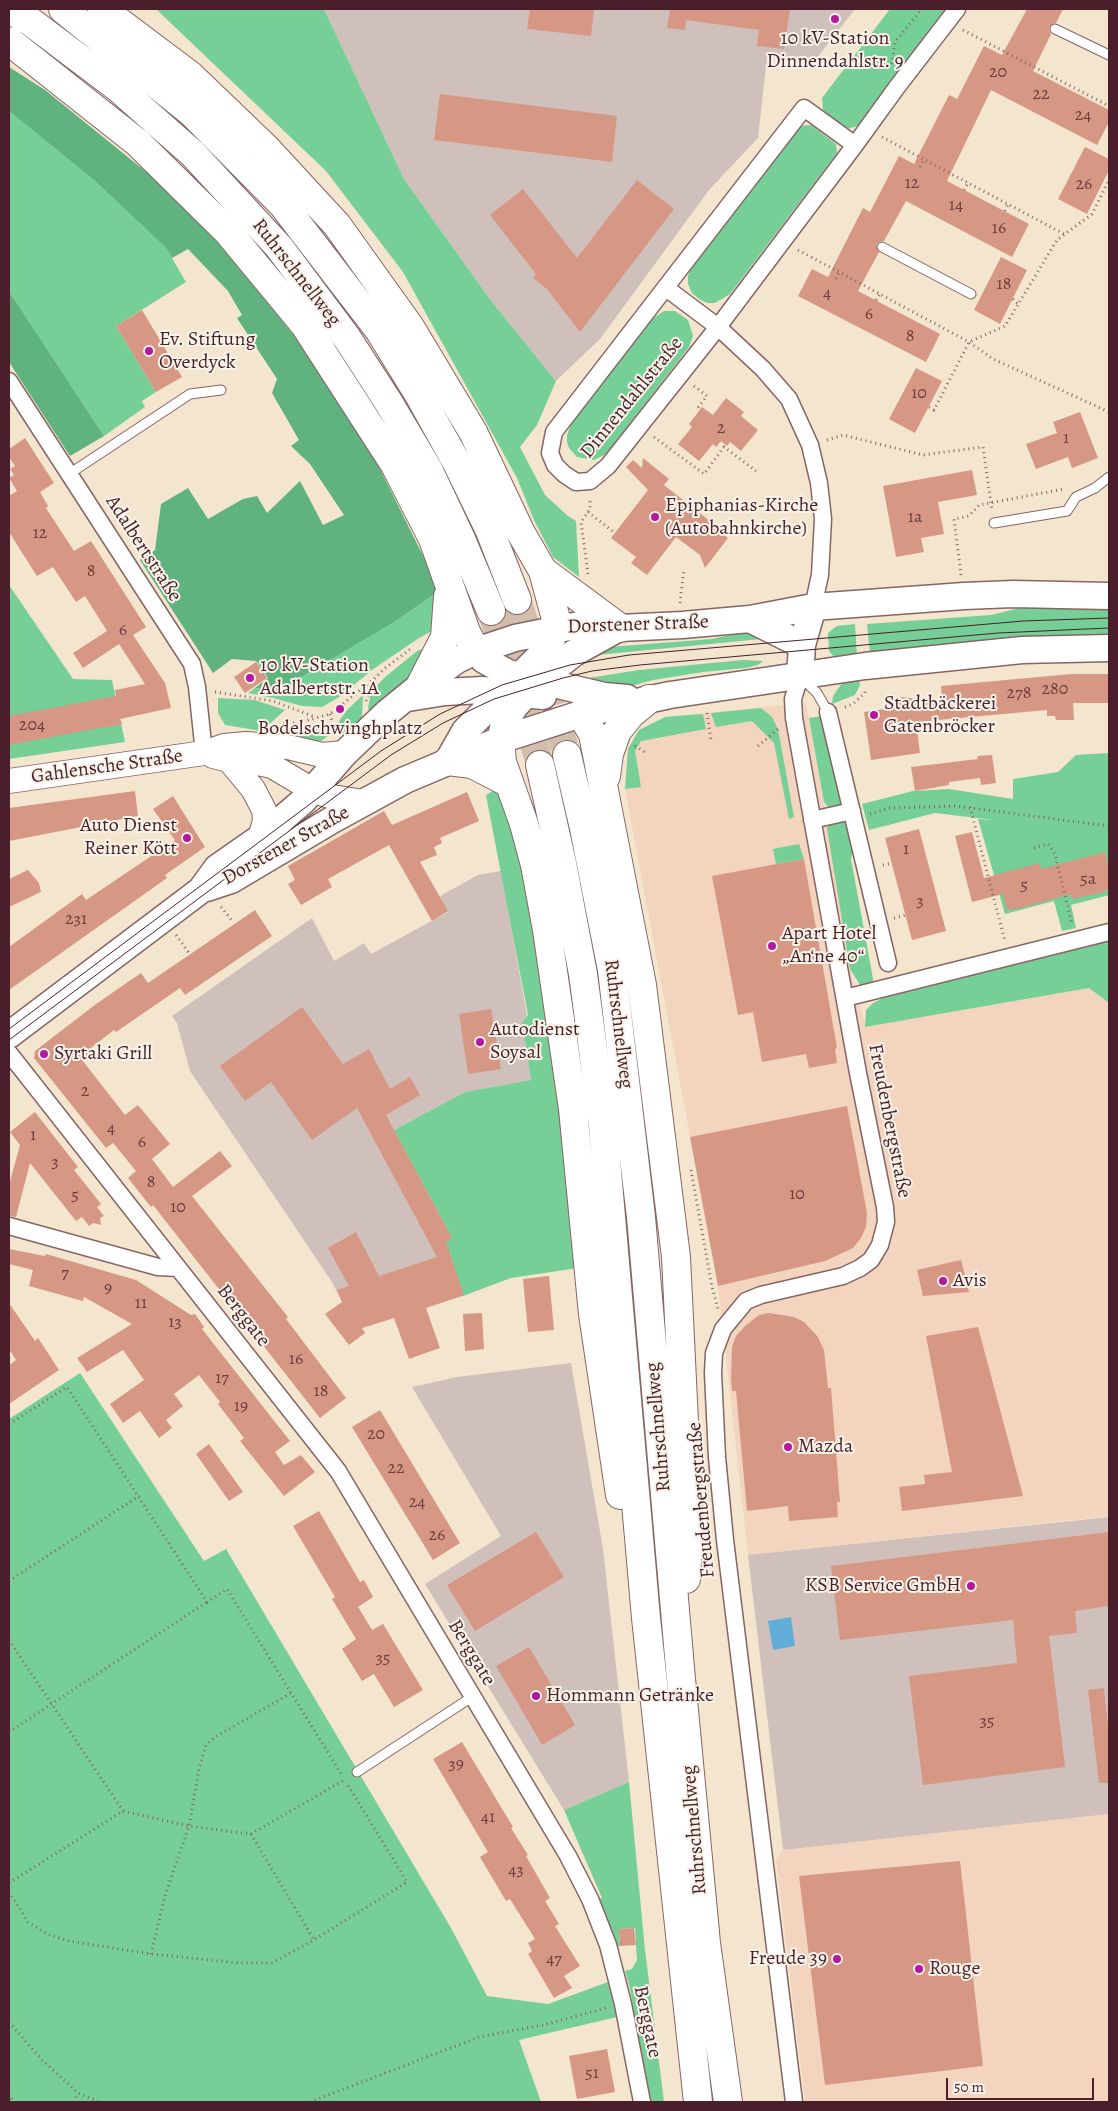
<!DOCTYPE html>
<html>
<head>
<meta charset="utf-8">
<style>
  body { margin:0 }
  #map { position:relative; width:1118px; height:2111px; overflow:hidden; background:#f4e6ce; font-family:Alegreya,serif }
  canvas { display:block }
  .frame { position:absolute; inset:0; border:10px solid #4a1f2b; pointer-events:none }
  .scale { position:absolute; left:946px; top:2078px; width:148px; height:22px; box-sizing:border-box; border:2px solid #4a1f2b; border-top:0; padding-left:6px; font-size:15px; line-height:18px; white-space:nowrap; color:#4a1f2b; -webkit-text-stroke:4px #f7f3e8; paint-order:stroke }
</style>
</head>
<body>
<div id="map">
<canvas width="1118" height="2111"></canvas>
<div class="frame"></div>
<div class="scale">50 m</div>
</div>
<script>
const ctx = document.querySelector('canvas').getContext('2d');
ctx.lineJoin = 'round';
function fillPath(path, color) {
  ctx.fillStyle = color;
  ctx.fill(path, 'evenodd');
}
function toPath(rows) {
  const path = new Path2D();
  for (const r of rows) {
    path.moveTo(r[0], r[1]);
    for (let i = 2; i < r.length; i += 2) path.lineTo(r[i], r[i + 1]);
  }
  return path;
}
function strokePath(path, color, width, dash) {
  ctx.strokeStyle = color;
  ctx.lineWidth = width;
  ctx.lineCap = dash ? 'butt' : 'round';
  ctx.setLineDash(dash || []);
  ctx.stroke(path);
}
function drawText(font, color, halo, rows, align = 'center') {
  ctx.font = font + ' Alegreya,serif';
  ctx.lineWidth = 4;
  ctx.setLineDash([]);
  ctx.textBaseline = 'middle';
  ctx.strokeStyle = halo;
  ctx.fillStyle = color;
  for (const [text, x, y, turn = 0] of rows) {
    ctx.save();
    ctx.translate(x, y);
    ctx.rotate((+turn || 0) * Math.PI / 180);
    ctx.textAlign = isNaN(turn) ? turn : align;
    if (halo) ctx.strokeText(text, 0, 0);
    ctx.fillText(text, 0, 0);
    ctx.restore();
  }
}
const built = toPath([
  [806,703,824,802,850,969,866,1027,1089,988,1109,1003,1109,1516,748,1555,718,1286,625,789,628,749,639,730,665,717],
  [1109,1814,1109,2102,805,2102,776,1860,783,1850]
]);
const industrial = toPath([
  [324,9,855,9,813,63,767,57,758,138,709,190,600,339,556,381,492,302,404,179],
  [501,871,527,1016,522,1022,531,1080,465,1092,394,1130,452,1238,433,1248,450,1253,463,1296,362,1328,342,1302,332,1282,190,1071,177,1023,172,1016,312,918,334,961,364,943,371,954,448,912,440,896,478,875],
  [571,1363,603,1549,629,1782,564,1810,425,1584,501,1536,412,1387,457,1377],
  [1109,1517,1109,1814,783,1850,748,1555]
]);
const green = toPath([
  [156,9,324,9,404,179,492,302,556,381,537,425,520,447,545,495,568,516,576,521,579,577,553,557,534,520,517,478,403,272,326,171],
  [890,9,948,9,858,126,846,129,823,110,822,98],
  [9,111,95,181,166,248,186,282,116,326,156,392,142,401,145,407,104,436,9,291],
  [811,125,836,144,837,153,730,294,715,303,707,303,699,299,692,293,688,284,688,275,692,267,800,126],
  [664,311,675,311,688,320,693,336,689,347,606,454,594,460,577,457,569,448,567,442,567,435,571,424,652,319],
  [9,585,73,679,112,680,125,742,9,759],
  [440,590,436,629,419,638,372,670,339,697,322,707,302,706,273,698,248,693,255,688,278,691,396,621],
  [1028,606,1109,606,1109,637,870,654,867,624,991,615],
  [855,624,857,656,834,657,829,651,828,633,837,626],
  [743,632,758,637,761,639,597,655,597,651,609,647,712,639],
  [432,645,416,681,370,713,368,708,371,692,384,678,417,651],
  [743,660,763,661,758,665,746,668,703,672,653,680,620,689,582,679,639,670],
  [859,679,860,685,855,695,832,704,833,696,842,683],
  [363,695,362,718,343,734,339,721,348,709],
  [218,698,255,700,285,710,262,731,225,725,218,713],
  [761,708,772,717,778,729,794,817,789,819,774,743,752,721,716,727,711,713],
  [703,714,706,729,641,741,635,751,641,787,625,789,628,749,639,730,665,717],
  [822,716,843,804,833,809,828,807,824,802,809,718],
  [322,724,331,734,321,741,309,740,299,737,300,733,305,729],
  [1109,753,1109,895,1071,905,1076,928,1062,931,1054,901,1005,914,978,819,994,820,935,813,869,830,862,804,913,791,949,789,1013,799,1013,779,1058,772,1076,755],
  [496,789,501,796,519,854,529,906,552,1051,578,1268,511,1278,463,1296,450,1253,433,1249,452,1238,394,1130,465,1092,531,1080,522,1022,528,1015,486,795],
  [847,819,854,844,851,859,874,984,860,985,850,969,827,828,830,823],
  [799,844,804,859,776,864,773,849],
  [1109,941,1109,1003,1089,988,865,1027,866,1010,873,1003,883,998],
  [80,1373,204,1561,226,1549,451,1928,487,1996,548,2004,608,1982,617,2017,519,2040,541,2102,9,2102,9,1419],
  [629,1782,645,1950,664,2102,650,2102,630,1989,625,1971,632,1969,637,1960,635,1928,619,1929,620,1946,617,1947,599,1899,602,1898,564,1810]
]);
const forest = toPath([
  [9,67,45,90,150,175,207,226,298,341,378,465,440,590,396,621,278,691,255,688,268,678,256,661,232,659,213,673,140,560,155,550,161,504,188,488,208,519,243,499,257,496,267,513,300,481,323,525,344,515,310,464,291,446,299,440,272,393,277,379,237,318,242,315,228,291,188,249,172,258,166,248,95,181,9,111],
  [9,291,104,436,70,456,9,362]
]);
const water = toPath([
  [791,1617,795,1646,773,1650,768,1621]
]);
const building = toPath([
  [530,9,594,9,591,36,527,29],
  [670,9,790,9,784,49,757,46,759,30,686,20,685,30,667,28],
  [1027,9,1063,9,1056,23,1050,26,1049,30,1051,34,1033,71,1109,110,1109,122,1097,145,991,90,947,181,1029,224,1012,257,906,201,884,241,879,242,876,245,879,252,858,291,940,334,926,362,798,296,812,269,828,277,863,208,870,212,899,156,914,164,949,95,957,99,984,46,1002,55],
  [440,94,617,116,612,162,434,140],
  [1085,147,1109,159,1109,170,1087,214,1058,199],
  [637,180,674,209,580,332,547,289,533,278,536,274,490,215,523,189,577,258],
  [1001,257,1027,270,1000,324,974,310],
  [142,310,182,377,156,392,116,326],
  [916,368,942,381,915,433,889,419],
  [726,398,744,412,741,416,758,430,741,451,730,442,727,446,721,441,716,447,713,444,699,461,678,444,692,427,689,424,702,407,713,415],
  [1080,412,1098,458,1072,468,1068,457,1036,469,1026,444,1057,433,1053,422],
  [25,438,54,483,40,492,48,506,46,508,74,551,91,541,146,627,133,635,165,683,171,708,120,719,122,724,9,745,9,716,116,696,115,690,145,684,119,644,83,668,73,653,107,631,85,596,76,602,53,567,37,576,9,532,9,496,17,491,9,478,14,475,10,469,15,466,9,457,9,449],
  [643,458,669,479,664,485,715,525,713,527,728,538,705,568,700,555,676,537,647,575,631,563,636,557,611,538,648,490,626,467,633,460,642,468],
  [972,470,977,495,938,502,944,534,921,538,924,552,896,557,883,486],
  [256,662,267,678,245,693,234,677],
  [1071,674,1109,674,1109,703,1073,703,1074,720,1056,720,1055,716,1047,716,1047,710,916,722,920,753,871,760,864,712,885,709,885,707,900,702,901,697,917,699,943,707,941,686],
  [992,755,996,783,981,785,980,778,949,782,949,785,915,791,911,767,978,759,977,756],
  [135,791,138,816,9,841,9,808],
  [467,792,479,821,440,838,442,843,434,847,437,855,420,862,448,911,432,921,389,845,328,879,332,887,301,905,288,884,295,880,288,866,384,811,392,825],
  [173,796,205,847,165,875,167,878,9,990,9,947,82,894,86,900,175,840,153,809],
  [919,829,946,931,912,940,885,838],
  [972,832,984,878,1040,863,1041,869,1105,852,1109,870,1109,889,1101,893,1072,899,1071,894,1021,908,1007,910,1003,894,972,902,955,836],
  [804,859,837,1048,835,1049,837,1063,809,1068,806,1054,762,1062,753,1012,738,1015,712,876],
  [28,870,39,883,41,892,9,907,9,879],
  [255,910,272,936,185,995,180,988,116,1032,114,1030,87,1051,89,1054,82,1060,125,1115,138,1105,170,1144,152,1159,173,1187,220,1151,232,1166,192,1196,288,1317,286,1319,346,1398,320,1418,153,1205,151,1207,128,1178,136,1171,113,1143,106,1148,34,1058,35,1051,96,1004,141,973,148,983],
  [302,1007,343,1064,369,1049,390,1089,410,1077,420,1095,386,1115,452,1238,446,1242,464,1295,426,1308,440,1348,409,1359,394,1318,362,1328,365,1333,349,1345,325,1314,342,1302,337,1290,349,1286,328,1248,356,1232,379,1276,437,1257,357,1108,312,1140,271,1082,245,1101,220,1066],
  [491,1009,501,1069,468,1074,459,1014],
  [847,1106,867,1213,866,1227,861,1238,853,1248,825,1261,718,1286,690,1137],
  [35,1112,78,1167,74,1170,101,1204,97,1207,104,1216,100,1218,101,1225,93,1223,89,1226,82,1217,76,1221,30,1163,16,1217,9,1216,9,1185,20,1145,10,1132],
  [9,1249,45,1256,46,1254,136,1280,191,1315,195,1314,204,1327,202,1329,290,1441,275,1452,284,1465,301,1455,315,1472,284,1496,240,1441,244,1438,218,1404,220,1402,199,1375,174,1394,183,1406,166,1420,172,1428,159,1438,140,1411,123,1423,110,1404,144,1380,123,1350,87,1372,77,1358,132,1324,84,1297,83,1301,29,1286,33,1270,9,1264],
  [961,1260,969,1292,923,1296,917,1270],
  [549,1276,554,1330,528,1332,523,1279],
  [9,1303,35,1341,38,1338,59,1370,9,1404,9,1365,16,1360,9,1349],
  [482,1313,484,1349,465,1351,463,1314],
  [769,1313,794,1317,804,1322,818,1337,824,1350,828,1388,831,1388,840,1502,837,1502,838,1517,789,1521,788,1506,747,1511,736,1391,732,1391,731,1378,732,1347,736,1336,745,1326,759,1315],
  [978,1327,1023,1496,902,1511,899,1487,925,1484,924,1475,952,1472,926,1336],
  [380,1410,460,1543,433,1560,352,1427],
  [209,1444,243,1492,229,1501,196,1454],
  [319,1511,360,1582,364,1580,373,1597,358,1607,372,1630,383,1624,423,1690,394,1707,374,1674,362,1681,342,1649,356,1639,332,1599,335,1597,293,1526],
  [536,1532,564,1577,475,1631,447,1585],
  [1109,1532,1109,1606,1075,1611,1077,1633,1049,1636,1065,1767,923,1785,909,1676,1017,1663,1013,1620,840,1640,831,1566],
  [529,1647,575,1725,542,1745,496,1666],
  [1104,1688,1109,1736,1109,1783,1099,1783,1088,1690],
  [462,1742,513,1827,511,1828,528,1855,526,1856,550,1898,545,1901,559,1924,555,1926,580,1966,564,1976,572,1988,554,1998,528,1954,532,1951,528,1943,535,1939,510,1899,506,1901,480,1857,488,1852,433,1759],
  [960,1861,983,2066,825,2085,799,1876],
  [634,1928,636,1945,620,1946,619,1929],
  [607,2049,615,2092,577,2099,569,2056]
]);
const highwayTunnel = toPath([
  [517,600,544,679,567,755],
  [491,611,518,687,540,765]
]);
const path = toPath([
  [963,30,1109,106],
  [892,64,895,42,922,9],
  [882,137,1064,234],
  [920,167,924,159],
  [964,190,968,183],
  [1005,211,1008,204],
  [798,250,969,342,993,359,1109,412],
  [836,279,839,272],
  [1013,299,1018,304],
  [876,300,880,294],
  [694,386,707,396,696,410],
  [929,407,934,410,969,342,1005,326,1057,240,1092,214,1109,180],
  [654,437,704,474,724,447,756,471],
  [827,440,843,435,923,455,983,447,992,510],
  [588,512,615,533],
  [588,574,581,522,590,509,590,499],
  [961,575,954,519,969,516,979,505,1064,489],
  [680,603,684,569],
  [215,692,273,701,315,717],
  [366,701,372,681],
  [845,707,853,704,865,693,865,689],
  [707,713,711,740],
  [330,714,335,731],
  [283,723,298,723,330,714,373,680,384,669,412,648],
  [635,746,645,752],
  [758,746,778,729],
  [970,807,1005,941],
  [870,814,890,808,955,806,1109,826],
  [1034,848,1048,844,1055,854,1072,924],
  [883,865,892,863],
  [221,907,233,922],
  [894,918,906,915],
  [176,935,189,953],
  [691,1170,712,1287,718,1309],
  [9,1424,67,1387,207,1602,227,1589,343,1777],
  [9,1581,139,1496],
  [9,1640,123,1811],
  [9,1732,207,1602],
  [251,1834,314,1940],
  [9,1883,123,1811,189,1826,251,1834,346,1779],
  [9,1892,28,1922,47,1934,69,1941,151,1954,240,1963,272,1963,314,1940,407,1882,346,1782],
  [151,1954,165,1896,189,1826,199,1769,206,1745,215,1737,291,1693],
  [9,2022,41,2059,78,2093,99,2102],
  [9,2094,13,2102],
  [74,2102,78,2093],
  [310,2102,479,2037,543,2025,606,2008]
]);
const lane = toPath([
  [1055,29,1109,55],
  [882,247,971,294],
  [69,474,190,394,221,390],
  [994,523,1067,511,1076,497,1095,488,1109,477],
  [804,680,817,693,828,712],
  [357,1772,472,1697]
]);
const street = toPath([
  [855,145,804,108,554,432,550,453,555,465,564,474,576,482,590,481,608,466,718,327,782,242,855,145,897,87,957,9],
  [666,288,718,327,763,369,789,399,810,445,819,483,823,519,820,575,813,607],
  [9,381,192,664,197,687,204,753],
  [828,712,888,963],
  [812,820,852,811],
  [845,998,1109,932],
  [9,1053,338,1471,568,1856,590,1899,608,1945,623,2004,642,2102],
  [9,1226,158,1267,178,1268],
  [794,2102,725,1540,717,1457,713,1373,714,1353,723,1329,746,1301,761,1295,843,1276,860,1268,871,1260,880,1245,886,1222,885,1207,858,1073,794,718,793,699,800,676]
]);
const secondary = toPath([
  [213,756,229,760,247,761,272,766,314,791,333,797,363,802],
  [229,760,253,789,264,810,265,821,260,838],
  [9,781,204,753,224,746,246,744,288,747,322,755,345,753]
]);
const primary = toPath([
  [750,619,802,645],
  [476,651,484,660,508,673,604,696,627,698],
  [800,676,802,645,813,607],
  [408,698,445,692,482,690,543,696],
  [500,740,504,724,515,706,540,680,574,653,619,628],
  [448,761,465,731,547,649,552,639,554,629],
  [207,888,231,880,332,820,405,780,500,740,581,714,670,695,865,666,1022,650,1109,648],
  [9,1035,201,890,217,868,260,838,303,801,345,753,388,712,420,686,457,660,476,651,515,638,579,625,620,628,682,625,750,619,813,607,964,596,1013,594,1109,596]
]);
const highway = toPath([
  [9,9,31,22,117,87,193,154,279,247,347,338,389,403,428,469,461,539,491,611],
  [63,9,191,112,283,205,379,330,419,395,457,463,490,531,517,600],
  [102,9,191,76,265,147,337,225,410,327,473,432,521,533,543,571,556,619,554,629],
  [9,41,138,143,228,232,304,324,395,465,433,539,466,632,476,651],
  [543,571,620,628],
  [420,686,445,637,448,596],
  [581,714,593,734,642,985,676,1257,689,1525,686,1579],
  [500,740,502,762,524,824,535,865,547,930,573,1109,593,1314,620,1495],
  [567,755,584,828,612,970,641,1217,680,1668,706,1943,728,2102],
  [448,761,472,764,509,783],
  [540,765,562,863,583,974,603,1125,646,1618,698,2102],
  [606,776,609,754,617,731,631,714,649,699]
]);
const tram = toPath([
  [9,1029,381,751,440,714,502,685,570,665,629,655,1023,621,1109,618],
  [9,1040,391,755,443,723,494,699,563,678,592,671,640,665,998,633,1109,628]
]);
const markers = [
  [835,19,5,"#b5179e"],
  [149,351,5,"#b5179e"],
  [655,517,5,"#b5179e"],
  [250,678,5,"#b5179e"],
  [340,709,5,"#b5179e"],
  [874,715,5,"#b5179e"],
  [187,838,5,"#b5179e"],
  [772,946,5,"#b5179e"],
  [480,1042,5,"#b5179e"],
  [44,1054,5,"#b5179e"],
  [943,1281,5,"#b5179e"],
  [788,1447,5,"#b5179e"],
  [971,1586,5,"#b5179e"],
  [536,1696,5,"#b5179e"],
  [837,1959,5,"#b5179e"],
  [919,1969,5,"#b5179e"]
];
const numberNames = [
  ["20",998,73],
  ["22",1041,95],
  ["24",1083,116],
  ["12",912,184],
  ["26",1084,185],
  ["14",956,206],
  ["16",999,229],
  ["18",1004,285],
  ["4",827,294],
  ["6",869,315],
  ["8",910,337],
  ["10",919,394],
  ["2",721,429],
  ["1",1066,439],
  ["1a",915,518],
  ["12",40,534],
  ["8",91,572],
  ["6",123,631],
  ["280",1055,690],
  ["278",1019,694],
  ["204",32,726],
  ["1",906,850],
  ["5a",1088,880],
  ["5",1024,886],
  ["3",920,902],
  ["231",76,920],
  ["2",85,1092],
  ["4",111,1129],
  ["1",33,1136],
  ["6",142,1143],
  ["3",55,1163],
  ["8",151,1183],
  ["10",797,1195],
  ["5",75,1196],
  ["10",178,1208],
  ["7",65,1274],
  ["9",108,1289],
  ["11",141,1304],
  ["13",175,1323],
  ["16",296,1360],
  ["17",222,1379],
  ["18",321,1392],
  ["19",241,1407],
  ["20",376,1435],
  ["22",396,1469],
  ["24",417,1503],
  ["26",437,1536],
  ["35",383,1659],
  ["35",987,1722],
  ["39",456,1765],
  ["41",488,1818],
  ["43",516,1871],
  ["47",554,1960],
  ["51",592,2074]
];
const poiNames = [
  ["10 kV-Station",835,39,"center"],
  ["Dinnendahlstr. 9",835,62,"center"],
  ["Ev. Stiftung",159,340],
  ["Overdyck",159,363],
  ["Epiphanias-Kirche",665,506],
  ["(Autobahnkirche)",665,529],
  ["10 kV-Station",260,666],
  ["Adalbertstr. 1A",260,689],
  ["Stadtbäckerei",884,704],
  ["Gatenbröcker",884,727],
  ["Bodelschwinghplatz",340,729,"center"],
  ["Auto Dienst",177,826,"right"],
  ["Reiner Kött",177,849,"right"],
  ["Apart Hotel",782,934],
  ["„An‘ne 40“",782,957],
  ["Autodienst",490,1030],
  ["Soysal",490,1053],
  ["Syrtaki Grill",54,1054],
  ["Avis",953,1281],
  ["Mazda",798,1447],
  ["KSB Service GmbH",961,1586,"right"],
  ["Hommann Getränke",546,1696],
  ["Freude 39",827,1959,"right"],
  ["Rouge",929,1969]
];
const streetNames = [
  ["Ruhrschnellweg",296,273,52],
  ["Dinnendahlstraße",632,398,-51],
  ["Adalbertstraße",143,549,57],
  ["Dorstener Straße",638,625,-2],
  ["Gahlensche Straße",107,767,-8],
  ["Dorstener Straße",286,846,-29],
  ["Ruhrschnellweg",618,1024,83],
  ["Freudenbergstraße",889,1121,79],
  ["Berggate",243,1316,52],
  ["Ruhrschnellweg",659,1427,-95],
  ["Freudenbergstraße",702,1500,-95],
  ["Berggate",471,1653,59],
  ["Ruhrschnellweg",695,1830,-95],
  ["Berggate",647,2022,78]
];
fillPath(built, '#f3d4bf');
fillPath(industrial, '#cfc0bb');
fillPath(green, '#76cf96');
fillPath(forest, '#60b27f');
fillPath(water, '#60adda');
fillPath(building, '#d69784');
strokePath(highwayTunnel, '#d2bead', 28, [28, 14]);
strokePath(lane, '#866564', 11);
strokePath(street, '#866564', 19);
strokePath(secondary, '#866564', 26);
strokePath(primary, '#866564', 29);
strokePath(highway, '#866564', 30);
strokePath(path, '#866564', 3, [1, 4]);
strokePath(lane, '#fff', 9);
strokePath(street, '#fff', 16);
strokePath(secondary, '#fff', 24);
strokePath(primary, '#fff', 26);
strokePath(highway, '#fff', 28);
strokePath(tram, '#4a1f2b', 1);
for (const [x, y, r, color] of markers) {
  const dot = new Path2D();
  dot.arc(x, y, r, 0, 2 * Math.PI);
  ctx.fillStyle = color;
  ctx.fill(dot);
  strokePath(dot, '#f7f3e8', 2);
}
drawText('18px', '#6d3d41', null, numberNames);
drawText('20px', '#4a1f2b', '#f7f3e8', poiNames, 'left');
drawText('20px', '#4a1f2b', '#f7f3e8', streetNames);
</script>
</body>
</html>
